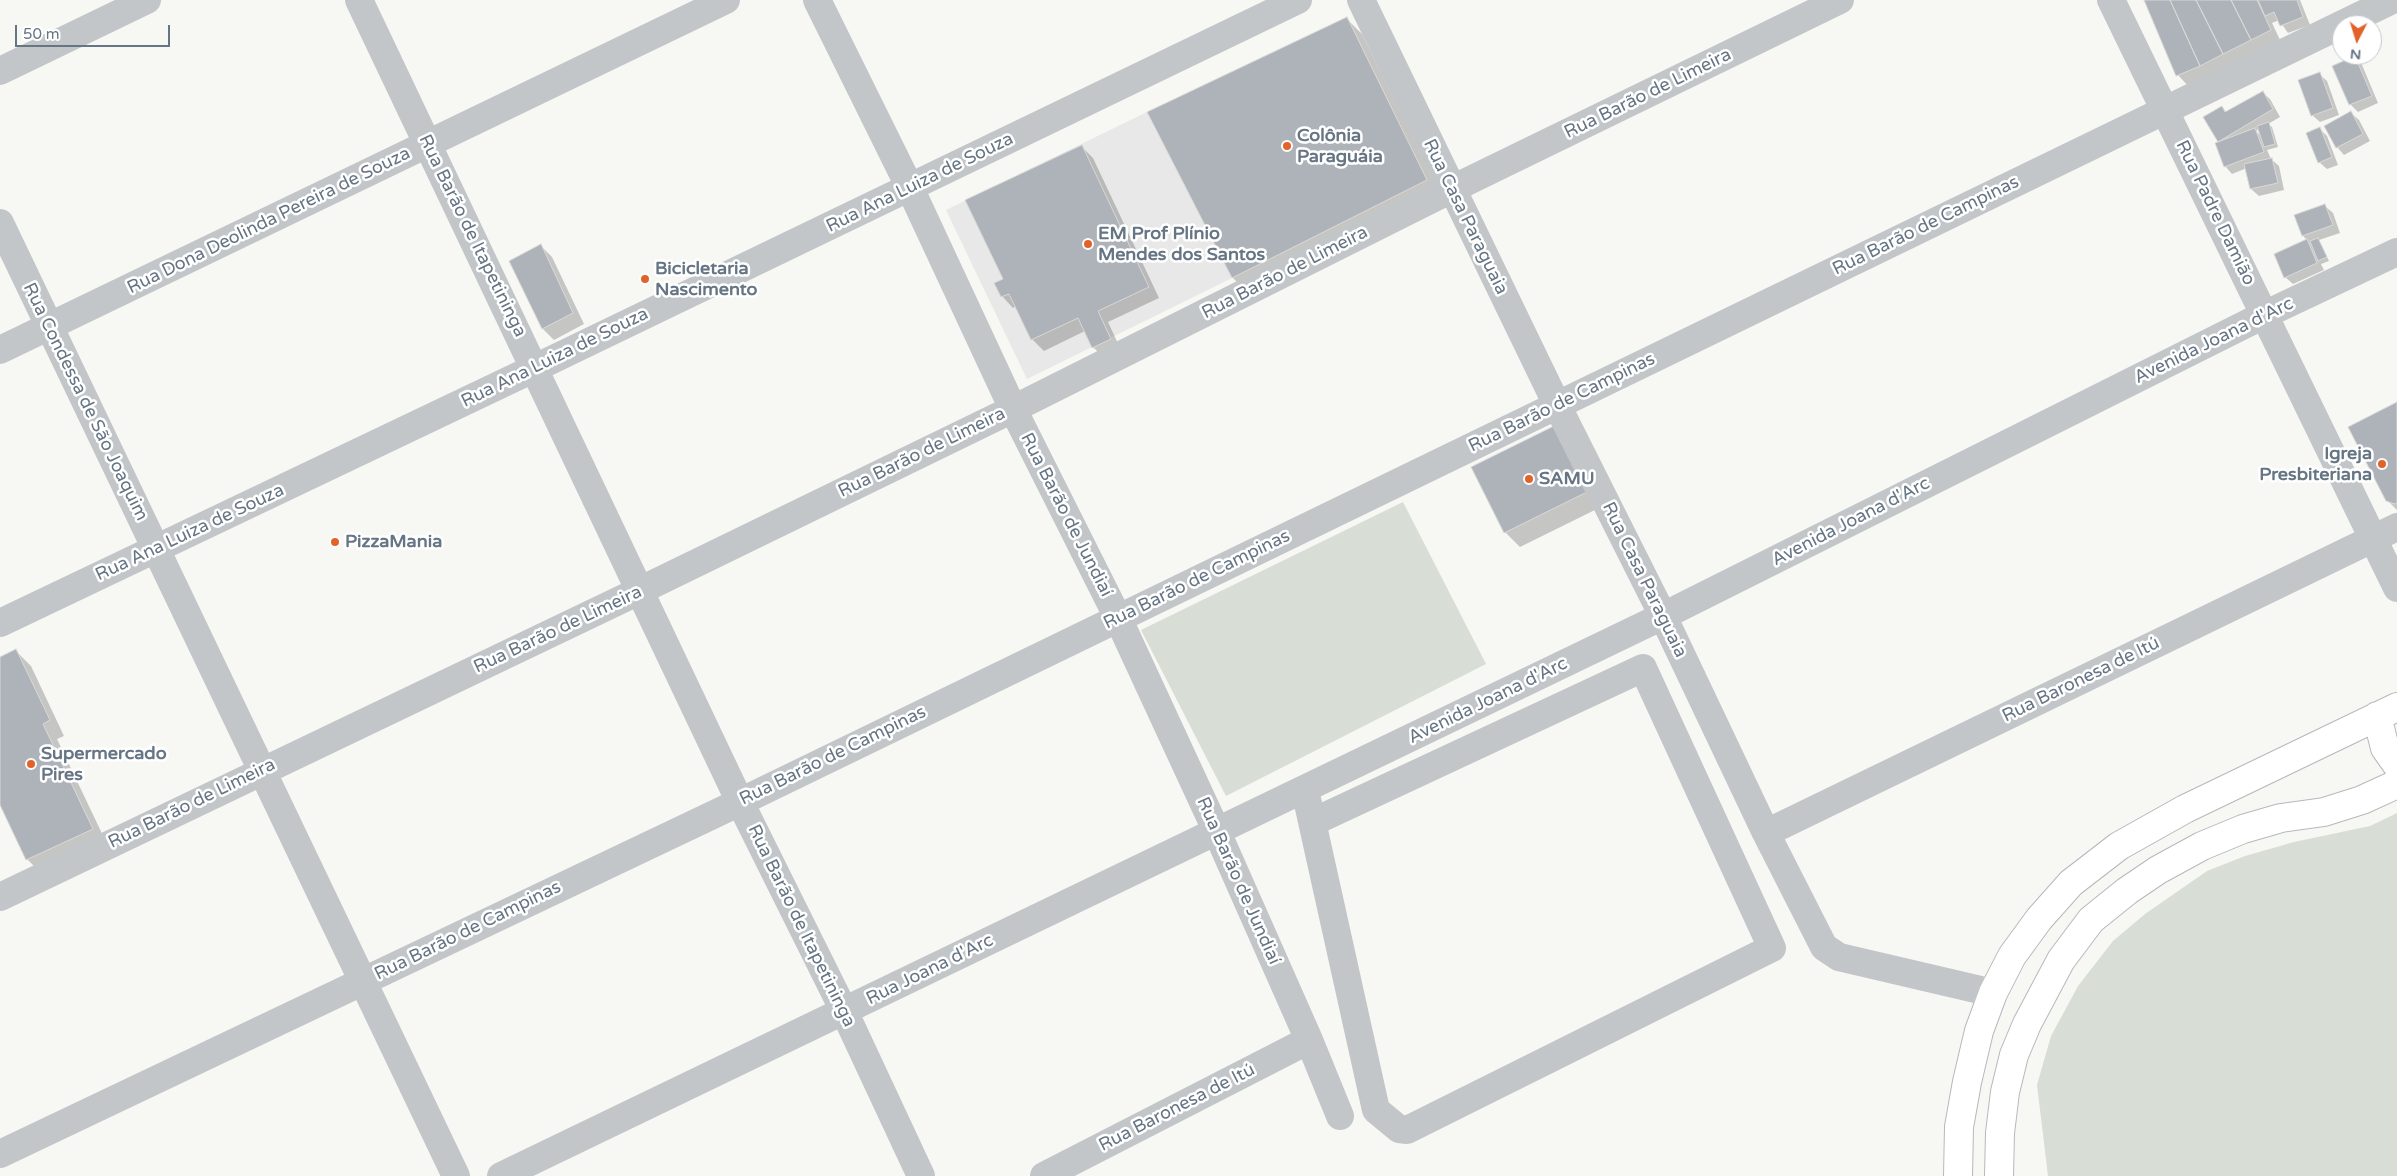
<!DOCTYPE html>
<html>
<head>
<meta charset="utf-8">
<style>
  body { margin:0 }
  #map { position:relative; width:2397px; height:1176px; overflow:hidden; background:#f7f7f4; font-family:"Varela Round",sans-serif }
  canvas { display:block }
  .north { position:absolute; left:2332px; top:15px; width:50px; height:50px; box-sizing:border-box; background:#fff; border:1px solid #c2c8ce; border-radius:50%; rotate:185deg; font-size:14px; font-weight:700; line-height:20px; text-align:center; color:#667584 }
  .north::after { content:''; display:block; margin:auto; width:18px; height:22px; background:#e1632a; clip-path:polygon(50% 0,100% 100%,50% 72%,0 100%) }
  .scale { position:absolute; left:15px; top:25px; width:155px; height:22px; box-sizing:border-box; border:2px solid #667584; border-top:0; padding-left:6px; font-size:15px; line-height:18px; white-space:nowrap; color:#667584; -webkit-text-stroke:4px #fff; paint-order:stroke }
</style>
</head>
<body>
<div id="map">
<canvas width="2397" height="1176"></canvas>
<div class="north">N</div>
<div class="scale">50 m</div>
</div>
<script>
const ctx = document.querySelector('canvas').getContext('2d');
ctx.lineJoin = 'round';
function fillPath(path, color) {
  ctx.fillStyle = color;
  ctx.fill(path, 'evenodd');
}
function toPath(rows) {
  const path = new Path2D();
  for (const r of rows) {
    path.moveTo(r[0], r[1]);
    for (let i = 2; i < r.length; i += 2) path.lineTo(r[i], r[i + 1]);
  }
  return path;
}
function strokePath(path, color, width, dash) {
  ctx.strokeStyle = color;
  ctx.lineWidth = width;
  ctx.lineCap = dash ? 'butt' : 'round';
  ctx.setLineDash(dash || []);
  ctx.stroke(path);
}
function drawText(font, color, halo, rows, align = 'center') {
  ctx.font = font + ' "Varela Round",sans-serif';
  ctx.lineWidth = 5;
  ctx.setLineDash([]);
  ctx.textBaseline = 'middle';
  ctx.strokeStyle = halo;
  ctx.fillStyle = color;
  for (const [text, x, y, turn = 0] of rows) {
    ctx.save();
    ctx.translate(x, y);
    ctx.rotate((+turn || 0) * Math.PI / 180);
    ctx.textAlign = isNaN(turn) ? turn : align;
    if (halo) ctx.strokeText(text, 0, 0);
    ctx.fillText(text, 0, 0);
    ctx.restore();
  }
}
const built = toPath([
  [1147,112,1232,278,1027,379,946,210]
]);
const green = toPath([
  [1403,502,1486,664,1226,796,1141,630],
  [2397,813,2397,1176,2048,1176,2037,1085,2051,1036,2078,986,2113,941,2145,914,2207,871,2245,856,2294,842,2370,826]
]);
const shadow = toPath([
  [2145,0,2300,0,2310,25,2288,33,2279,20,2272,23,2281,42,2189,87,2178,75],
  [1347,19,1362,34,1441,195,1248,293,1233,278,1149,112],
  [2355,58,2362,65,2378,103,2358,112,2350,104],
  [2319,74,2327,81,2339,115,2320,122,2312,115],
  [2262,92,2270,99,2280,117,2268,124,2272,127,2278,147,2267,150,2271,159,2279,166,2284,190,2259,196,2251,189,2247,168,2232,174,2225,166,2219,141,2222,107,2227,113],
  [2259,129,2262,137,2256,131],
  [2351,113,2359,120,2370,141,2344,155,2337,147],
  [2320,129,2327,136,2338,165,2327,169,2319,162],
  [1082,147,1093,158,1159,298,1108,322,1121,350,1104,358,1093,347,1085,331,1044,351,1032,339,1016,306,1013,308,1002,296,1004,280],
  [2325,206,2333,213,2340,233,2319,240,2329,261,2321,264,2324,270,2293,284,2285,277,2307,240,2303,236],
  [541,246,552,257,584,324,554,340,543,329],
  [2397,404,2397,510,2387,500],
  [1554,428,1601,507,1520,547,1505,532],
  [16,651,31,666,64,736,57,739,107,844,42,874,27,859,0,802,0,658]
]);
const building = toPath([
  [2144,0,2170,0,2200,66,2176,76,2144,0],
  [2170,0,2196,0,2223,54,2200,66,2170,0],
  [2196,0,2231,0,2251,40,2223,54,2196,0],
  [2231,0,2257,0,2271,30,2251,40,2231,0],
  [2258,0,2297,0,2303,17,2280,26,2274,12,2265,16,2258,0],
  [1347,17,1427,180,1232,278,1147,112,1347,17],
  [2355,56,2372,96,2349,105,2332,66,2355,56],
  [2320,72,2333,108,2311,116,2298,80,2320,72],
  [2263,91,2273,109,2218,142,2203,117,2222,106,2225,112,2263,91],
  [2351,111,2363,134,2336,148,2324,126,2351,111],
  [2269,122,2275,144,2264,147,2257,126,2269,122],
  [2320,127,2332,157,2318,163,2306,133,2320,127],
  [2255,128,2264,152,2224,167,2215,143,2255,128],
  [1082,145,1149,287,1098,311,1111,339,1092,348,1078,318,1031,340,1009,294,1001,297,994,283,1003,279,965,200,1082,145],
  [2272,158,2278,183,2250,189,2244,164,2272,158],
  [2325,204,2333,225,2302,236,2294,215,2325,204],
  [2318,238,2327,257,2318,261,2310,241,2318,238],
  [2307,239,2317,263,2284,278,2274,254,2307,239],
  [541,244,573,313,542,329,509,261,541,244],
  [2397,402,2397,503,2395,504,2386,501,2348,427,2397,402],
  [1554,426,1587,492,1504,533,1471,467,1554,426],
  [16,649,50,720,43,724,93,829,26,860,0,805,0,657,16,649]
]);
const minor = toPath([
  [359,0,740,802,844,1011,921,1176],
  [817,0,910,188,1013,409,1118,618,1217,832,1309,1040,1340,1116],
  [1361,0,1557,405,1663,616,1766,833,1824,947,1839,957,1993,993],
  [2111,0,2397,588],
  [0,71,147,0],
  [0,223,456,1176],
  [0,350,726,0],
  [0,623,535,368,1298,0],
  [1305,790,1376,1110,1399,1129,1407,1130,1772,948,1643,668,1313,822],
  [1766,833,2397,527],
  [0,897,639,591,1013,409,1452,189,1840,0],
  [0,1154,740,802,2392,0],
  [501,1176,1663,616,2264,315,2397,252],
  [1044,1176,1309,1040]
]);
const major = toPath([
  [2377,716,2385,748,2397,765],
  [1958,1176,1959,1127,1967,1082,1979,1031,1993,993,2012,956,2039,919,2071,883,2119,846,2185,809,2397,707],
  [1999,1176,2000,1133,2005,1092,2014,1055,2027,1024,2061,960,2091,920,2127,891,2158,870,2202,846,2243,829,2281,818,2324,812,2362,800,2397,784]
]);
const markers = [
  [1287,146,5,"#e1632a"],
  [1088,244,5,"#e1632a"],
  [645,279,5,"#e1632a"],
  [2382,464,5,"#e1632a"],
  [1529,479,5,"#e1632a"],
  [335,542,5,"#e1632a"],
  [31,764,5,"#e1632a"]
];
const streetNames = [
  ["Rua Barão de Limeira",1648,94,-26],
  ["Rua Ana Luiza de Souza",920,183,-26],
  ["Rua Padre Damião",2215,213,64],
  ["Rua Casa Paraguaia",1465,217,64],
  ["Rua Dona Deolinda Pereira de Souza",269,221,-26],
  ["Rua Barão de Campinas",1926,226,-26],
  ["Rua Barão de Itapetininga",472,236,64],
  ["Rua Barão de Limeira",1285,273,-27],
  ["Avenida Joana d'Arc",2214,341,-26],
  ["Rua Ana Luiza de Souza",555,358,-26],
  ["Rua Condessa de São Joaquim",85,402,64],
  ["Rua Barão de Campinas",1562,403,-26],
  ["Rua Barão de Limeira",922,453,-26],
  ["Rua Barão de Jundiaí",1066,515,63],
  ["Avenida Joana d'Arc",1851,522,-27],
  ["Rua Ana Luiza de Souza",190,533,-25],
  ["Rua Barão de Campinas",1197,580,-26],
  ["Rua Casa Paraguaia",1644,580,64],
  ["Rua Barão de Limeira",558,630,-25],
  ["Rua Baronesa de Itú",2081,680,-26],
  ["Avenida Joana d'Arc",1488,701,-26],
  ["Rua Barão de Campinas",833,756,-26],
  ["Rua Barão de Limeira",192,804,-26],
  ["Rua Barão de Jundiaí",1238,881,66],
  ["Rua Barão de Itapetininga",801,926,64],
  ["Rua Barão de Campinas",468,931,-26],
  ["Rua Joana d'Arc",930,970,-26],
  ["Rua Baronesa de Itú",1177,1108,-27]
];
const poiNames = [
  ["Colônia",1297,136],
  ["Paraguáia",1297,157],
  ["EM Prof Plínio",1098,234],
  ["Mendes dos Santos",1098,255],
  ["Bicicletaria",655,269],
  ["Nascimento",655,290],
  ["Igreja",2372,454,"right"],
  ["Presbiteriana",2372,475,"right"],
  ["SAMU",1539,479],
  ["PizzaMania",345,542],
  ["Supermercado",41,754],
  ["Pires",41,775]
];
fillPath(built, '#e7e8e7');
fillPath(green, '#d8ded5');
fillPath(shadow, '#0003');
fillPath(building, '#adb3b9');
strokePath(building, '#d8d8d6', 1);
strokePath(major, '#b5b9bd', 30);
strokePath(minor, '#c2c6c9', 28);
strokePath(major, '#fff', 28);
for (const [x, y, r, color] of markers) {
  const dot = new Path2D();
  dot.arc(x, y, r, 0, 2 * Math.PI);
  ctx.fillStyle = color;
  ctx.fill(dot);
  strokePath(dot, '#fff', 2);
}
drawText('18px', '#667584', '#fff', streetNames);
drawText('bold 18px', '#667584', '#fff', poiNames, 'left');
</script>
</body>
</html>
